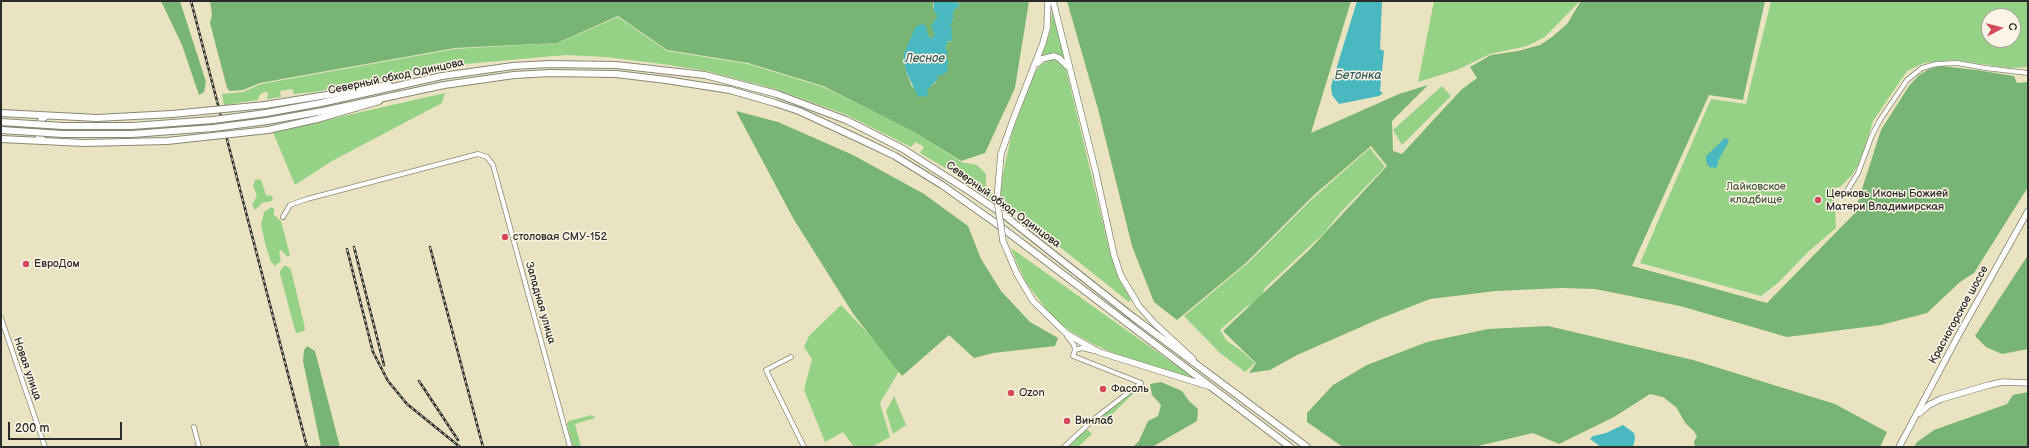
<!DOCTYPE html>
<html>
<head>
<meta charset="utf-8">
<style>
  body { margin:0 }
  #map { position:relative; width:2029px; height:448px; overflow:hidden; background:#eae3c1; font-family:"Balsamiq Sans",sans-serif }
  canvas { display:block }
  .frame { position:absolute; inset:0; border:2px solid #2b2b2b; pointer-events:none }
  .north { position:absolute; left:1981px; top:8px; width:40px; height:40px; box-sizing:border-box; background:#fcf5e5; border:1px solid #a8a49b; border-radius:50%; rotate:83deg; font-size:11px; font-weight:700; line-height:16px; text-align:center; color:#2b2b2b }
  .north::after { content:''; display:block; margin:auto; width:14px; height:18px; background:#d1495b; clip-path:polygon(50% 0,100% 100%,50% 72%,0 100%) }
  .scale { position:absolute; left:8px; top:422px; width:114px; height:18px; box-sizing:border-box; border:2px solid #2b2b2b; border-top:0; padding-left:5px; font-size:12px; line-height:14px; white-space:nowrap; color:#2b2b2b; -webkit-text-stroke:3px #fcf5e5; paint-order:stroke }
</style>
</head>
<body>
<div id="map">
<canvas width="2029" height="448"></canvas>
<div class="frame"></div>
<div class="north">С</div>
<div class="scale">200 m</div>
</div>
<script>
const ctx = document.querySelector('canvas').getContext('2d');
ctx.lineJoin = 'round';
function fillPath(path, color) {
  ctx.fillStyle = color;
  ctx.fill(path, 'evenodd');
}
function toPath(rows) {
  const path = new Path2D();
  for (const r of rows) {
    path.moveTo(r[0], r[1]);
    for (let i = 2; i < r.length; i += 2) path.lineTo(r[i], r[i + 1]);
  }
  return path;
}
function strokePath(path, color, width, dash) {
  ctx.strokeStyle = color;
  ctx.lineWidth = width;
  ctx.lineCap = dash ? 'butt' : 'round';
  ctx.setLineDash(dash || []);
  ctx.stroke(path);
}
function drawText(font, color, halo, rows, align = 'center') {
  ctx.font = font + ' "Balsamiq Sans",sans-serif';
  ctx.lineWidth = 3;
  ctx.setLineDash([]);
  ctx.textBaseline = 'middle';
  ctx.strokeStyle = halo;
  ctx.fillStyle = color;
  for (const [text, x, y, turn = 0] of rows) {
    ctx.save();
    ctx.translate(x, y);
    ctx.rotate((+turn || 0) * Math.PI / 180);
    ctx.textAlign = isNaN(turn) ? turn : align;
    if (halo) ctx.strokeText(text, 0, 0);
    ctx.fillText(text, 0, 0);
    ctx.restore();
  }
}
const green = toPath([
  [1434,1,1580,1,1545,37,1527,46,1490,54,1457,70,1418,82],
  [1771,1,2028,1,2028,67,2009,68,1954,60,1924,63,1907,71,1873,121,1860,162,1852,175,1840,187,1834,188,1836,228,1809,251,1779,282,1761,296,1640,263,1711,99,1746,104],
  [1989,16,2013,16,2013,40,1989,40],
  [1052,6,1064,57,1055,54,1042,56,1051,28],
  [618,17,667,51,748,64,823,87,854,102,914,132,961,162,977,165,986,174,986,188,994,195,994,202,962,178,920,153,924,147,916,142,911,147,847,115,775,89,707,71,662,64,606,57,566,55,454,65,404,73,315,92,294,94,292,89,280,91,281,97,267,99,268,92,264,92,259,96,258,100,224,105,222,94,243,92,261,84,455,49,558,43],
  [1054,59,1061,62,1066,69,1111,257,1120,281,1131,299,1129,302,1001,200,1000,188,1013,128,1036,70,1047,60],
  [1442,86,1451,96,1402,145,1393,130],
  [445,93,442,103,332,161,295,185,273,132],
  [1370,148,1385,167,1341,212,1324,233,1264,289,1263,294,1255,302,1246,307,1220,330,1227,341,1243,352,1255,363,1245,372,1220,353,1184,316,1249,262,1311,200],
  [258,179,261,180,266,195,272,196,273,199,271,201,262,203,255,210,252,205,257,195,253,186,255,180],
  [272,207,274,209,274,215,281,221,290,255,288,257,281,250,279,252,281,261,275,266,271,262,266,247,261,225,264,212],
  [1011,248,1198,381,1113,353,1091,343,1070,331,1051,315,1027,284,1018,266],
  [284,266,287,266,291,270,304,324,305,330,302,332,296,333,292,319,280,274,280,271],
  [841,305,901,368,880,403,890,437,872,447,854,447,843,432,825,442,804,390,812,359,804,347,809,336],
  [1135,384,1141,386,1103,423,1098,419],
  [894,396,906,425,893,434,886,411],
  [592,415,595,418,575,424,581,447,573,447,567,424,569,421],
  [1085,430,1088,430,1092,434,1078,447,1068,447]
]);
const forest = toPath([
  [161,1,180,1,206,82,204,92,199,95,182,45],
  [210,1,934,1,933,6,938,16,934,28,935,34,931,39,927,33,910,43,903,56,906,71,912,87,926,90,936,82,937,75,947,70,945,48,948,41,951,42,949,27,953,19,953,11,960,5,955,1,1029,1,1015,88,985,153,961,161,914,132,823,86,748,63,667,50,618,16,557,43,455,48,260,83,243,90,230,91,227,88,210,23,212,15],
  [1067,1,1351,1,1311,133,1399,94,1428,85,1392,121,1393,151,1402,154,1461,90,1477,78,1470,67,1491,55,1518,51,1540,45,1552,37,1567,24,1581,1,1765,1,1743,100,1709,95,1632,266,1767,303,1854,214,1881,130,1909,86,1919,75,1929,69,1941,66,1976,70,2014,76,2017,83,2028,82,2028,187,1974,273,1960,282,1927,313,1881,325,1787,337,1680,306,1595,289,1562,288,1496,291,1430,299,1379,319,1297,355,1270,370,1249,373,1256,363,1223,331,1309,250,1387,166,1371,146,1314,195,1246,263,1177,320,1154,302,1132,246,1098,109],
  [736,111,778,122,853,155,924,194,968,226,981,259,1001,291,1030,322,1058,338,1055,346,993,353,974,358,949,335,902,376,854,315,793,218],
  [2028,255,2028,349,2002,354,1986,347,1975,336],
  [1548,326,1693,360,1835,404,1887,432,1880,447,1695,447,1694,441,1697,437,1694,431,1686,424,1676,407,1663,397,1650,394,1614,417,1559,444,1533,433,1474,447,1343,447,1307,422,1307,413,1333,385,1367,365,1427,342,1488,329],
  [307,346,315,351,340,447,321,447,303,361,304,350],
  [1161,382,1182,391,1189,401,1198,409,1197,421,1152,447,1133,447,1139,441,1148,421,1158,416,1161,405,1152,395,1150,384],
  [2028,392,2028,447,1914,447,1917,442,1934,430,2007,404,2013,395]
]);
const water = toPath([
  [934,1,955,1,960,5,953,11,953,19,950,26,953,28,951,32,953,41,948,41,945,48,948,51,945,57,948,59,947,72,940,76,937,75,938,79,927,90,928,96,918,97,906,71,903,56,916,26,923,24,927,27,927,33,931,39,935,34,931,26,938,16,934,11],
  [1357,1,1382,1,1380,49,1384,51,1380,91,1383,93,1379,96,1339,104,1332,95,1331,86],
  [1725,138,1729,140,1728,143,1718,161,1718,165,1716,168,1709,167,1706,161,1706,156],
  [1623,425,1634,433,1635,438,1633,447,1601,447,1590,439,1593,436,1606,433]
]);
const minor = toPath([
  [1845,194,1858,173,1872,135,1880,120,1907,80,1922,68,1936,64,1957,63,1985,68,2028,73],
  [283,217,290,205,307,199,478,154,487,157,493,165,570,447],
  [1,318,45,447],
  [1067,336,1074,345,1075,350,1073,356,1141,383],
  [1075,350,1082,348,1094,351],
  [791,357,766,370,804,447],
  [194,427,199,447],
  [1064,447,1094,419,1141,383]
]);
const secondary = toPath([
  [1053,1,1096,173,1114,255,1121,276,1139,306,1154,323,1193,359],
  [1038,63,1042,59,1054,56,1059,58,1067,66],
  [997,199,1001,154,1013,120,1043,43,1047,28,1048,1],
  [1003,241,1017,274,1033,301,1067,334,1099,352,1208,386],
  [1920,413,1929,405,1941,399,1989,385,2003,382,2028,383],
  [1899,447,1958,336,2028,211]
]);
const primary = toPath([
  [265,105,389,85],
  [1,113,97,118,172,114],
  [268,130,317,119,379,101],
  [1,139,84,143],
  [44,141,38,135,37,126,42,119,46,116]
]);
const trunk = toPath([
  [266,113,321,103,442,76,513,66,549,64,616,65,705,75,777,94,846,120,872,133,903,149,972,193,1004,215,1133,317,1307,447],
  [267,121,323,111,444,85,514,75,550,73,616,74,666,80,730,90,775,103,799,111,866,142,895,156,942,185,997,224,1290,447]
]);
const rail = toPath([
  [191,1,307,447],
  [354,247,384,365],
  [430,247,483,447],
  [347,249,373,352,388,381,407,404,460,447],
  [419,381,458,440]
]);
const secondaryBridge = toPath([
  [997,199,1003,241]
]);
const primaryBridge = toPath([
  [172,114,265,105],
  [84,143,167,141,268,130]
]);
const trunkBridge = toPath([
  [1,122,63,126,132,126,213,120,266,113],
  [1,130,63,134,132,134,213,128,267,121]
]);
const markers = [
  [1818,200,4,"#d1495b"],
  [505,237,4,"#d1495b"],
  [26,264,4,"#d1495b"],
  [1103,389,4,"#d1495b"],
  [1011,393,4,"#d1495b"],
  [1067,421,4,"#d1495b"]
];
const streetNames = [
  ["Северный обход Одинцова",396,77,-12],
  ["Северный обход Одинцова",1003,205,36],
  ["Западная улица",540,303,74],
  ["Красногорское шоссе",1959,315,-61],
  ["Новая улица",27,369,71]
];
const parkNames = [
  ["Лайковское",1756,187],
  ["кладбище",1756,200]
];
const poiNames = [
  ["Церковь Иконы Божией",1826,194],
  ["Матери Владимирская",1826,207],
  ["столовая СМУ-152",513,237],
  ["ЕвроДом",34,264],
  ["Фасоль",1111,389],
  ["Ozon",1019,393],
  ["Винлаб",1075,421]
];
const waterNames = [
  ["Лесное",925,59],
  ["Бетонка",1358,76]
];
fillPath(green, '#95d286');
fillPath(forest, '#78b473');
fillPath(water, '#49b9bf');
strokePath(minor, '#8a8776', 5.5);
strokePath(secondary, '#8a8776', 7);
strokePath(primary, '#8a8776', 8);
strokePath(trunk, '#8a8776', 8);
strokePath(minor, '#fff', 4);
strokePath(secondary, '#fff', 5.5);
strokePath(primary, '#fff', 6);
strokePath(trunk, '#fff', 6);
strokePath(rail, '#2b2b2b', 2.5);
strokePath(rail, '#fcf5e5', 1, [3]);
strokePath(secondaryBridge, '#8a8776', 7, []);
strokePath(primaryBridge, '#8a8776', 8, []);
strokePath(trunkBridge, '#8a8776', 8, []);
strokePath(secondaryBridge, '#fff', 5.5);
strokePath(primaryBridge, '#fff', 6);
strokePath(trunkBridge, '#fff', 6);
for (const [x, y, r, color] of markers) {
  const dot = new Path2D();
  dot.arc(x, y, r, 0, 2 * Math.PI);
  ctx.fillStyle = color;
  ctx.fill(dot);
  strokePath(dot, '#fcf5e5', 1.5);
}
drawText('11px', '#2b2b2b', '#fcf5e5', streetNames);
drawText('11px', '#4b5d46', '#fcf5e5', parkNames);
drawText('11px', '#2b2b2b', '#fcf5e5', poiNames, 'left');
drawText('italic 12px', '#365d5f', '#fcf5e5', waterNames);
</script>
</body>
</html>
